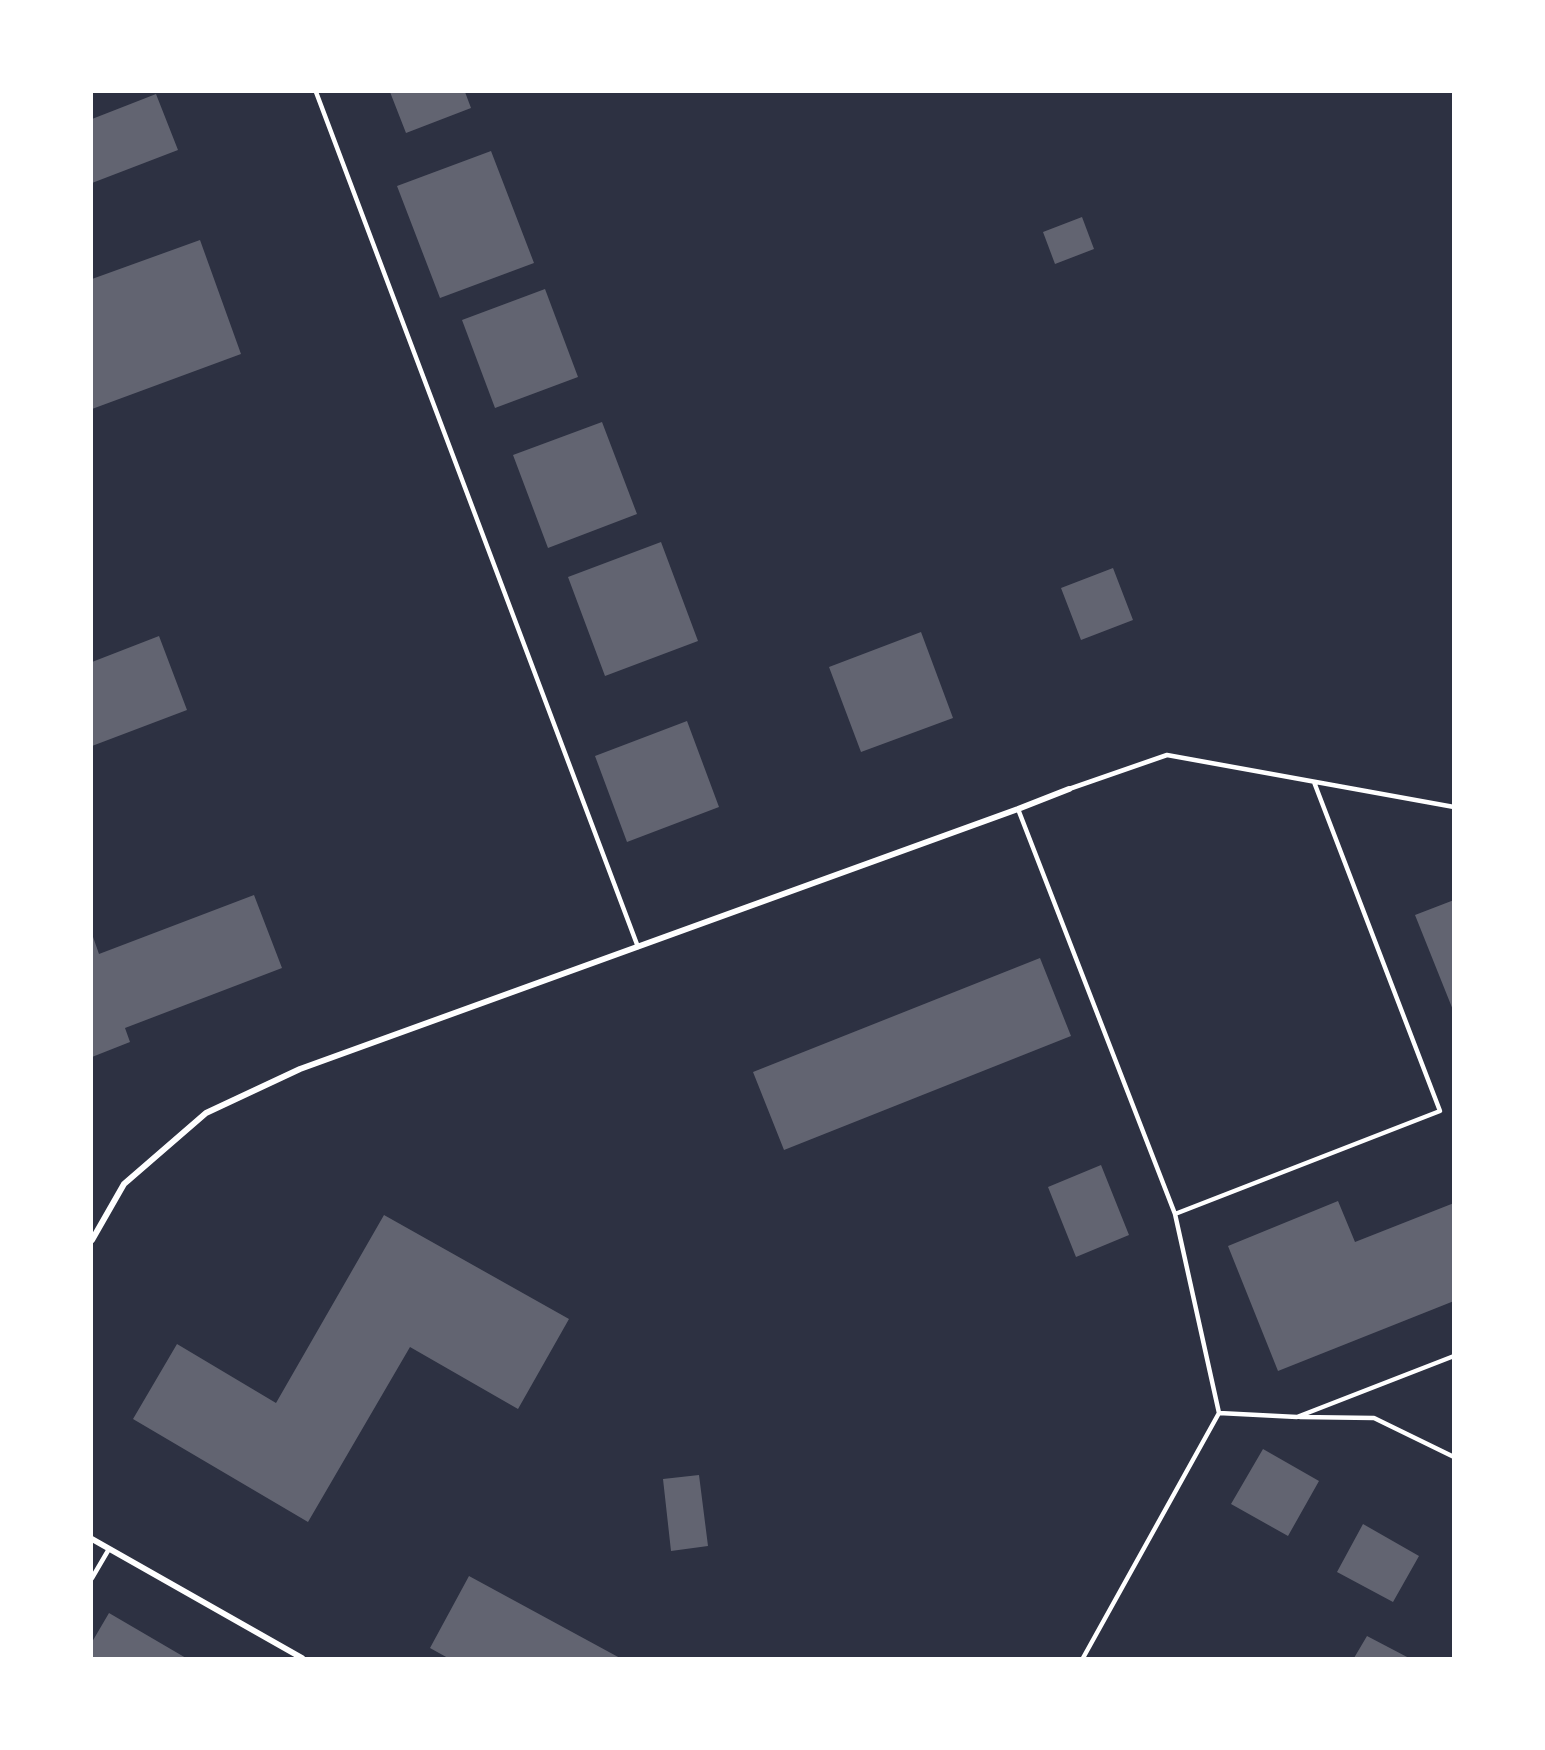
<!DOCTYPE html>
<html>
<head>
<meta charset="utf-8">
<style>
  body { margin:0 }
  #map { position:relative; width:1545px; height:1750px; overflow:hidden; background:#2d3142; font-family:"PT Sans",sans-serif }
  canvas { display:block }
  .frame { position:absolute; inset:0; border:93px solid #fff; pointer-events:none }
</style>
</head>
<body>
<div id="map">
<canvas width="1545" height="1750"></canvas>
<div class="frame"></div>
</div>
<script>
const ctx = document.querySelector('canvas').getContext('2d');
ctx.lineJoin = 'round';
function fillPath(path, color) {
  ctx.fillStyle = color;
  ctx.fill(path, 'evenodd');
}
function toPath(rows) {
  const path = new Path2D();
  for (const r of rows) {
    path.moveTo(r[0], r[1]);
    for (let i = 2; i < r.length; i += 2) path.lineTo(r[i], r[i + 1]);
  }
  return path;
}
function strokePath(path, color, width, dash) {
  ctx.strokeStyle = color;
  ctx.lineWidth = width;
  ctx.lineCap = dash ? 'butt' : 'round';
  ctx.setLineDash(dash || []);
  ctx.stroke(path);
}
const building = toPath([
  [390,92,465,92,471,108,406,133],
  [156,94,178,150,92,183,92,119],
  [491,151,534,263,440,298,397,186],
  [1082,217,1094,249,1055,264,1043,232],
  [200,240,241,354,92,409,92,279],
  [545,289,578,377,495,408,462,320],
  [602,422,637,514,548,548,513,455],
  [661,542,698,641,605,676,568,577],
  [1113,568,1133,620,1081,640,1061,588],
  [921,632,953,718,861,752,829,667],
  [159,636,187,710,92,746,92,662],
  [687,721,719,807,627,842,595,756],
  [254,895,282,968,125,1028,130,1042,92,1057,92,934,99,954],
  [1454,900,1454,1010,1453,1010,1415,915],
  [1040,958,1071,1036,784,1150,753,1072],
  [1101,1165,1129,1235,1076,1257,1048,1187],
  [1338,1201,1355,1242,1454,1203,1454,1301,1278,1371,1228,1246],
  [384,1215,569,1319,518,1409,410,1347,308,1522,133,1419,177,1344,276,1403],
  [1263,1449,1319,1481,1288,1536,1231,1504],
  [699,1475,708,1546,671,1551,663,1479],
  [1363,1524,1419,1556,1393,1602,1337,1572],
  [469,1576,620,1658,448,1658,430,1648],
  [109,1613,186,1658,92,1658,92,1642],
  [1367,1636,1409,1658,1354,1658]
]);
const service = toPath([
  [316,92,638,947],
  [1069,789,1167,755,1454,807],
  [1018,809,1175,1214,1219,1413],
  [1175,1214,1440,1111,1314,782],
  [1300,1417,1374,1418,1454,1457],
  [92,1578,109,1549],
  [1083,1658,1219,1413,1297,1417,1454,1356]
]);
const minor = toPath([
  [92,1240,124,1184,206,1113,300,1069,1018,809,1069,789],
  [92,1539,302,1658]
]);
fillPath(building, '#626471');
strokePath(service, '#fff', 4.5);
strokePath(minor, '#fff', 6);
</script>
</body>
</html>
